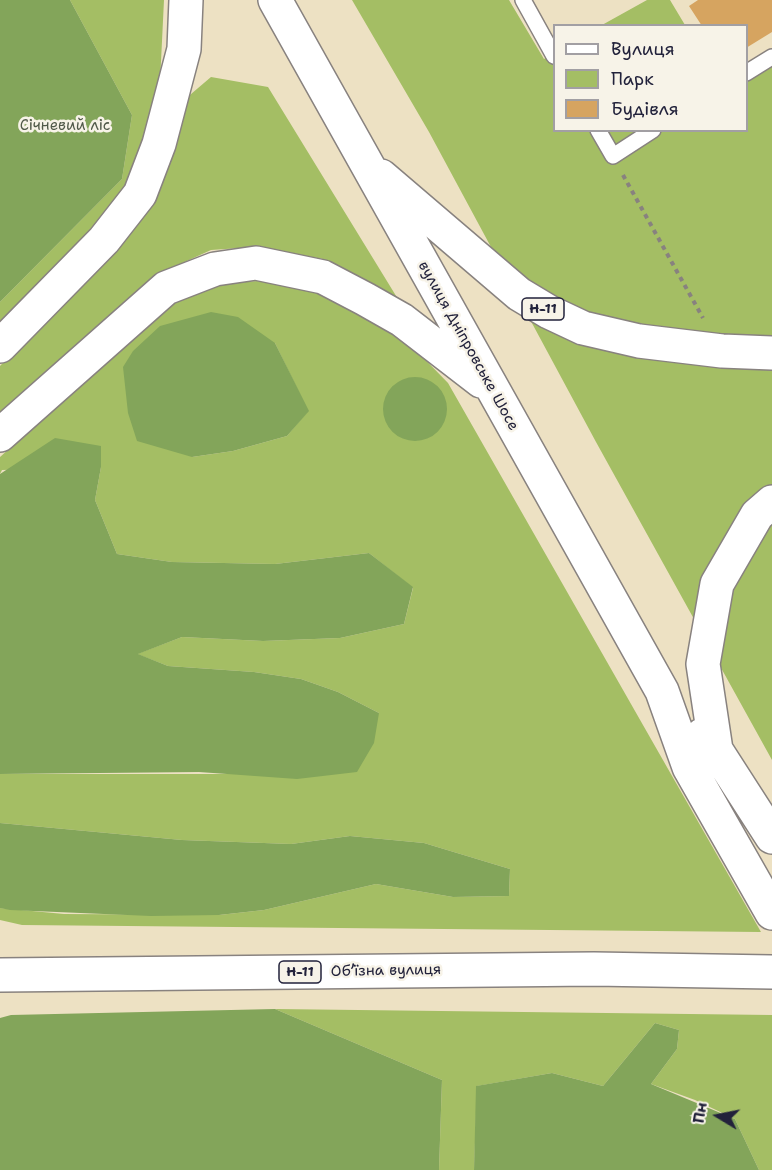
<!DOCTYPE html>
<html>
<head>
<meta charset="utf-8">
<style>
  body { margin:0 }
  #map { position:relative; width:772px; height:1170px; overflow:hidden; background:#ede1c3; font-family:"Shantell Sans",sans-serif }
  canvas { display:block }
  .legend { position:absolute; left:553px; top:24px; width:195px; height:108px; box-sizing:border-box; background:#f7f3e8; border:2px solid #a29fa3; margin:0; padding:8px 10px; list-style:none; font-size:18px; color:#22223b }
  .legend li { display:flex; align-items:center; gap:12px; height:30px }
  .legend b { width:30px; border:2px solid #a29fa3 }
  .north { position:absolute; left:688px; top:1086px; width:60px; height:60px; -webkit-text-stroke:4px #f7f3e8; paint-order:stroke; rotate:280deg; font-size:16px; font-weight:700; line-height:24px; text-align:center; color:#22223b }
  .north::after { content:''; display:block; margin:auto; width:21px; height:27px; background:#22223b; clip-path:polygon(50% 0,100% 100%,50% 72%,0 100%) }
</style>
</head>
<body>
<div id="map">
<canvas width="772" height="1170"></canvas>
<ul class="legend">
<li><b style="height:8px;background:#fff"></b>Вулиця</li>
<li><b style="height:16px;background:#a4be64"></b>Парк</li>
<li><b style="height:16px;background:#d6a460"></b>Будівля</li>
</ul>
<div class="north">Пн</div>
</div>
<script>
const ctx = document.querySelector('canvas').getContext('2d');
ctx.lineJoin = 'round';
function fillPath(path, color) {
  ctx.fillStyle = color;
  ctx.fill(path, 'evenodd');
}
function toPath(rows) {
  const path = new Path2D();
  for (const r of rows) {
    if (r.length === 3) {
      path.moveTo(r[0] + r[2], r[1]);
      path.arc(r[0], r[1], r[2], 0, 2 * Math.PI);
      continue;
    }
    path.moveTo(r[0], r[1]);
    for (let i = 2; i < r.length; i += 2) path.lineTo(r[i], r[i + 1]);
  }
  return path;
}
function strokePath(path, color, width, dash) {
  ctx.strokeStyle = color;
  ctx.lineWidth = width;
  ctx.lineCap = dash ? 'butt' : 'round';
  ctx.setLineDash(dash || []);
  ctx.stroke(path);
}
function drawText(font, color, halo, rows, align = 'center') {
  ctx.font = font + ' "Shantell Sans",sans-serif';
  ctx.lineWidth = 5;
  ctx.setLineDash([]);
  ctx.textBaseline = 'middle';
  ctx.strokeStyle = halo;
  ctx.fillStyle = color;
  for (const [text, x, y, turn = 0] of rows) {
    ctx.save();
    ctx.translate(x, y);
    ctx.rotate((+turn || 0) * Math.PI / 180);
    ctx.textAlign = isNaN(turn) ? turn : align;
    if (halo) ctx.strokeText(text, 0, 0);
    ctx.fillText(text, 0, 0);
    ctx.restore();
  }
}
const green = toPath([
  [70,0,164,0,160,82,130,187,95,230,0,325,0,302,122,179,132,115],
  [352,0,509,0,544,59,554,52,554,130,746,130,747,80,772,64,772,760,596,442,429,132],
  [647,0,670,0,685,25,602,25],
  [211,77,268,87,401,304,323,259,255,247,211,250,156,275,0,415,0,366,111,249,184,100],
  [257,281,315,289,409,343,448,383,761,932,22,925,0,920,0,908,64,914,219,915,264,910,376,884,453,897,509,896,510,869,424,843,350,836,291,844,182,840,0,823,0,774,236,774,379,713,338,692,301,679,254,672,168,666,137,654,182,637,263,641,340,638,404,624,413,588,369,553,275,564,172,562,117,554,95,500,101,467,2,470,0,474,0,457,176,299,222,284],
  [275,343,308,411,287,436,233,451,192,457],
  [275,1009,772,1015,772,1170,759,1170,735,1119,695,1100,651,1084,677,1049,679,1030,655,1023,603,1086,552,1073,477,1086,474,1170,439,1170,442,1080]
]);
const forest = toPath([
  [0,0,70,0,132,115,122,179,0,302],
  [211,312,238,317,275,343,309,411,287,436,233,451,192,457,137,441,128,413,123,367,133,351,160,326],
  [415,409,32],
  [55,438,101,446,101,467,95,500,117,554,172,562,275,564,369,553,413,587,404,624,340,638,263,641,182,637,138,654,168,666,254,672,301,679,338,692,379,713,374,743,357,772,297,779,199,772,0,774,0,474],
  [0,823,182,840,291,844,350,836,424,843,510,869,509,896,453,897,376,884,264,910,219,915,151,916,10,910,0,908],
  [275,1009,442,1080,439,1170,0,1170,0,1018,11,1015],
  [655,1023,679,1030,677,1049,651,1084,735,1119,759,1170,474,1170,476,1086,552,1073,603,1086]
]);
const building = toPath([
  [698,0,772,0,772,32,746,48,746,26,702,26,689,6]
]);
const path = toPath([
  [623,175,703,318]
]);
const service = toPath([
  [523,0,554,56],
  [746,73,772,57],
  [598,130,613,156,653,130]
]);
const primary = toPath([
  [275,0,662,691,689,767,772,913],
  [381,176,519,294,549,312,583,328,639,341,722,351,772,353],
  [0,346,104,240,140,194,159,144,184,49,186,0],
  [0,435,166,288,215,269,256,263,323,277,365,299,402,320,481,381],
  [702,735,716,750,772,837],
  [716,750,703,664,717,584,757,515,772,502],
  [0,975,594,969,772,972]
]);
const shields = [
  [543,309,42],
  [300,972,42]
];
const shieldNames = [
  ["Н-11",543,309],
  ["Н-11",300,972]
];
const parkNames = [
  ["Січневий ліс",65,126]
];
const streetNames = [
  ["вулиця Дніпровське Шосе",468,346,61],
  ["Обʼїзна вулиця",386,971,-1]
];
fillPath(green, '#a4be64');
fillPath(forest, '#83a55a');
fillPath(building, '#d6a460');
strokePath(service, '#88827f', 18);
strokePath(primary, '#88827f', 36);
strokePath(path, '#88827f', 4, [4.5, 4.5]);
strokePath(service, '#fff', 15);
strokePath(primary, '#fff', 33);
for (const [x, y, w] of shields) {
  const box = new Path2D();
  box.roundRect(x - w / 2, y - 11, w, 22, 4.5);
  ctx.fillStyle = '#f7f3e8';
  ctx.fill(box);
  strokePath(box, '#22223b', 1.5);
}
drawText('bold 14px', '#22223b', null, shieldNames);
drawText('15px', '#505949', '#f7f3e8', parkNames);
drawText('15px', '#22223b', '#f7f3e8', streetNames);
</script>
</body>
</html>
